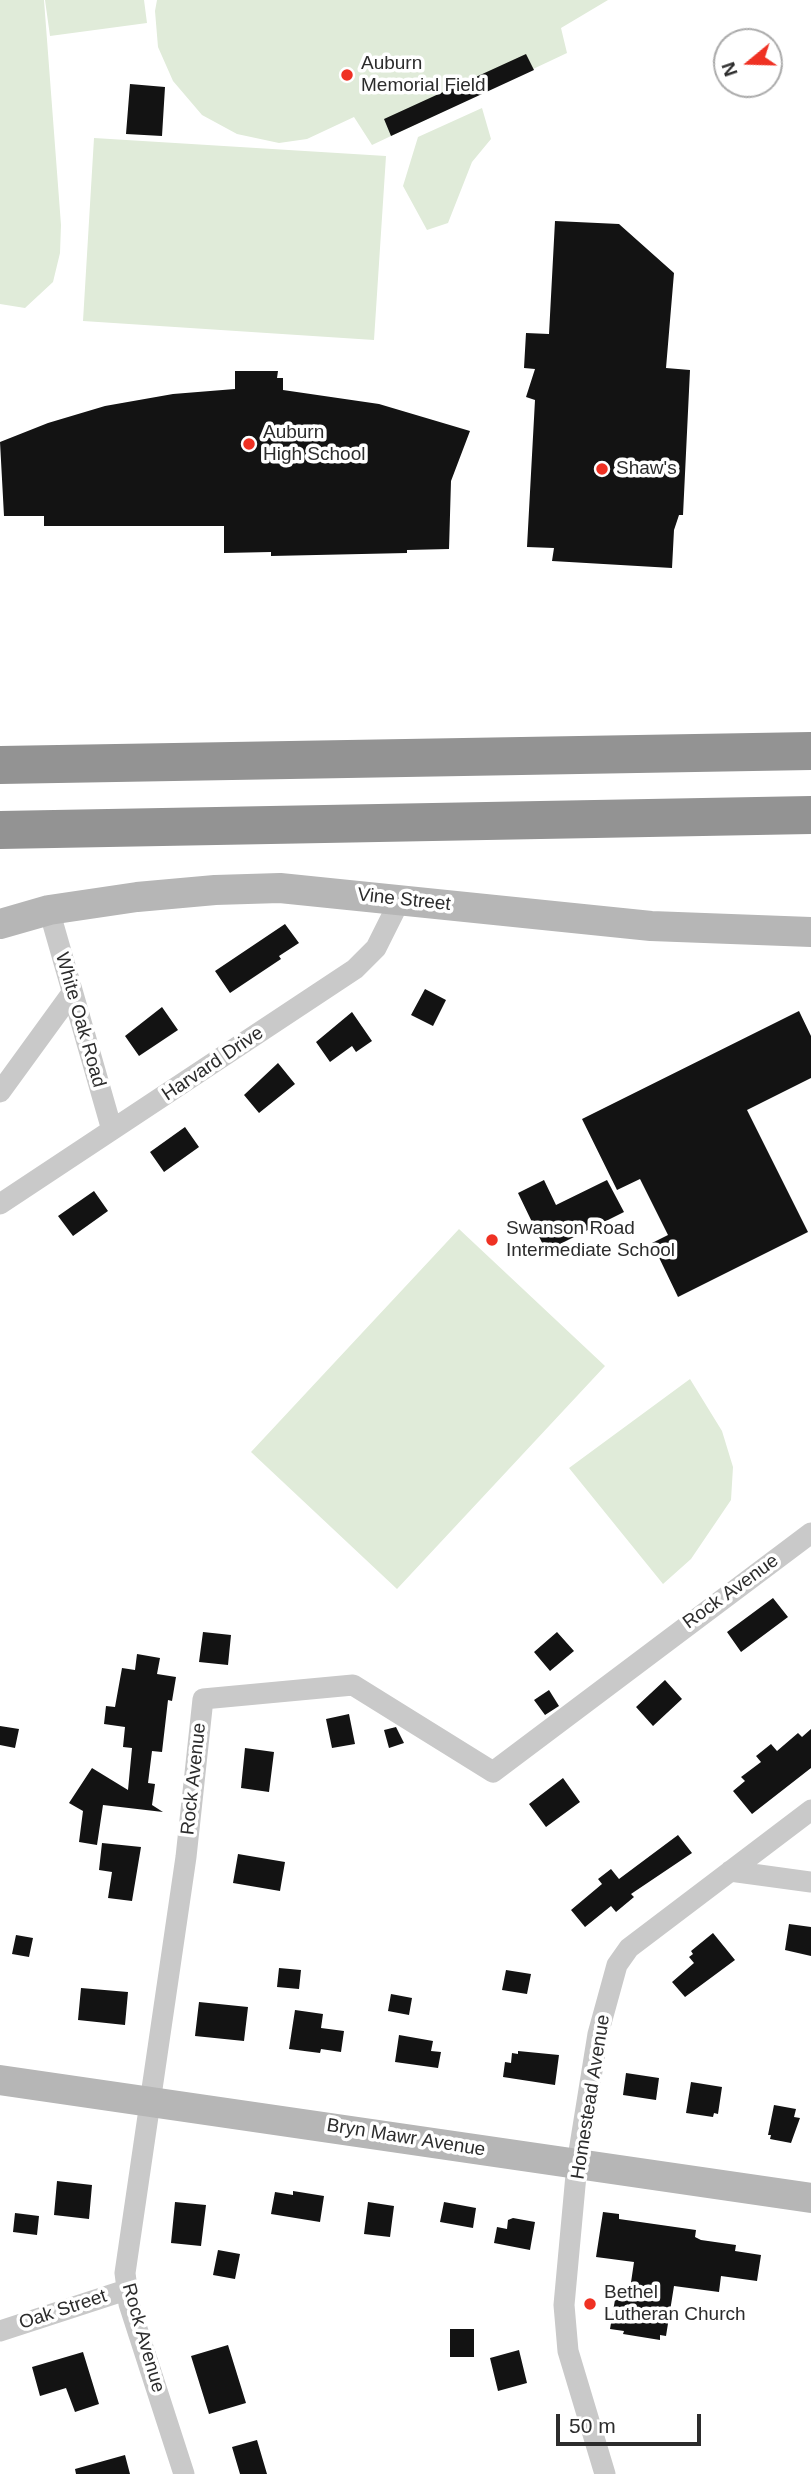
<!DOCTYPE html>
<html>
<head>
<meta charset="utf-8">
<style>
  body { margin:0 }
  #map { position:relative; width:811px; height:2474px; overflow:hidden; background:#fff; font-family:Arial,sans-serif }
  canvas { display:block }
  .north { position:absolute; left:713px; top:28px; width:70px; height:70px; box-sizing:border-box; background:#fff; border:2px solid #ababab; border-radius:50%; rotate:251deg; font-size:19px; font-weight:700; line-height:28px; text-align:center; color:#2c2c2c }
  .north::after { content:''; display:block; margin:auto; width:24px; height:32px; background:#ef3123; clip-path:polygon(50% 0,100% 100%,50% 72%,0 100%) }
  .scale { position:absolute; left:556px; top:2414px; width:145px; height:32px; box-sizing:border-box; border:4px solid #2c2c2c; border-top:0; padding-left:9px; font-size:21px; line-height:24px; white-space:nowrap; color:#2c2c2c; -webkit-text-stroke:5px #fff; paint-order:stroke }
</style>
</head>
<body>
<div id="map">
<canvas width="811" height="2474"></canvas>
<div class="north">N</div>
<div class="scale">50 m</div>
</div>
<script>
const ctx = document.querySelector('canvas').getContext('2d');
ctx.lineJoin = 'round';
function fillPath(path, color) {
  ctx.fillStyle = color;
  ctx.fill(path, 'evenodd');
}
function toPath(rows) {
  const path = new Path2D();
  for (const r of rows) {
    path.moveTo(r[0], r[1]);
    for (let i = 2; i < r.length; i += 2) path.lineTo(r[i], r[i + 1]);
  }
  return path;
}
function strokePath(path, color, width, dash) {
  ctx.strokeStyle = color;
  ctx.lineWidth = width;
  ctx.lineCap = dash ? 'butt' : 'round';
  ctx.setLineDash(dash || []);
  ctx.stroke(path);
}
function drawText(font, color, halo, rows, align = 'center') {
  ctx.font = font + ' Arial,sans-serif';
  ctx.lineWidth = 7;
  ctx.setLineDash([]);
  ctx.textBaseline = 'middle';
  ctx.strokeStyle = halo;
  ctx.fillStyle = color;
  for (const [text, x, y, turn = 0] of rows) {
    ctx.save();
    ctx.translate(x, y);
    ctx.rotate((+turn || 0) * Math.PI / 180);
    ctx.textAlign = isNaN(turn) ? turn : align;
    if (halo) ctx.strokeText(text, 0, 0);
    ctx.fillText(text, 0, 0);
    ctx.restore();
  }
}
const green = toPath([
  [0,0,44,0,61,225,60,253,53,282,25,308,0,304],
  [45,0,144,0,147,23,50,36],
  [157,0,608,0,561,28,567,53,372,145,354,117,307,139,279,143,237,134,202,115,173,81,158,47,155,11],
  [482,108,491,139,472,162,448,223,427,230,403,186,418,137],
  [94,138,386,156,374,340,83,321],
  [459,1229,605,1366,397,1589,251,1452],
  [690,1379,722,1431,733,1467,731,1500,691,1559,663,1584,569,1468]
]);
const building = toPath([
  [526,54,534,70,391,136,384,119],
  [130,84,165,87,162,136,126,134],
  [555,221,619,224,674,273,666,368,690,370,683,515,679,515,674,530,672,568,552,561,554,548,527,547,535,400,526,397,535,369,524,368,526,333,549,334],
  [235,371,278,371,277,378,283,378,283,390,379,404,470,431,451,481,449,549,407,550,407,553,271,556,271,552,224,553,224,526,44,526,44,516,4,516,0,442,48,423,105,406,173,394,235,389],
  [285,924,299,943,279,956,281,959,230,993,215,971],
  [425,989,446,1000,433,1026,411,1015],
  [162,1007,178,1030,139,1056,125,1036],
  [799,1011,811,1036,811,1078,747,1110,808,1232,678,1297,652,1243,668,1235,640,1179,617,1190,582,1119],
  [352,1012,372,1041,356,1052,352,1046,330,1062,316,1042],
  [278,1063,295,1084,259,1113,244,1095],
  [185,1127,199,1147,164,1172,150,1152],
  [544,1180,556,1205,607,1180,624,1212,546,1251,518,1193],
  [94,1191,108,1211,73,1236,58,1216],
  [773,1598,788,1617,741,1652,727,1632],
  [203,1632,231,1635,228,1665,199,1662],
  [557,1632,574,1651,550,1671,534,1652],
  [137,1654,160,1658,157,1674,176,1677,172,1701,168,1700,162,1752,152,1751,148,1783,155,1784,152,1805,163,1812,103,1805,97,1845,79,1842,83,1811,69,1803,92,1768,128,1790,132,1748,123,1747,125,1727,104,1724,106,1706,115,1707,122,1668,135,1670],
  [665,1680,682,1699,653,1726,636,1707],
  [549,1690,559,1706,545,1715,534,1700],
  [349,1714,355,1744,332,1748,326,1719],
  [0,1726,19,1729,15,1748,0,1745],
  [396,1727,404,1743,389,1748,384,1730],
  [811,1729,811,1768,752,1814,733,1791,745,1781,741,1777,761,1762,756,1756,771,1744,777,1751,798,1733,802,1737],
  [245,1748,274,1752,269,1792,241,1788],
  [563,1778,580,1802,546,1827,529,1804],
  [678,1835,692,1853,631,1894,634,1897,616,1912,611,1906,585,1927,571,1910,602,1884,598,1879,611,1869,619,1879],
  [102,1843,141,1847,132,1901,108,1898,112,1872,99,1870],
  [238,1854,285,1862,280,1891,233,1883],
  [789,1924,811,1927,811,1956,785,1950],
  [713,1933,735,1960,685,1997,672,1982,694,1963,689,1957,693,1954,691,1951],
  [16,1935,33,1938,29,1957,12,1954],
  [279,1968,301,1970,299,1989,277,1987],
  [506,1970,531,1974,527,1994,502,1990],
  [81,1988,128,1992,125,2025,78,2020],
  [391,1994,412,1998,409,2015,388,2011],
  [199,2002,248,2007,244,2041,195,2036],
  [295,2010,323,2014,321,2028,344,2031,341,2052,321,2049,320,2053,289,2049],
  [399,2035,433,2041,431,2051,441,2052,438,2068,395,2062],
  [518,2051,559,2055,555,2085,503,2077,505,2062,511,2063,512,2053,518,2054],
  [626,2073,659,2078,656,2100,623,2095],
  [691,2082,722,2087,718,2114,714,2113,713,2117,686,2113],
  [774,2105,796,2109,794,2117,800,2118,791,2143,770,2139,771,2135,768,2135],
  [57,2181,92,2185,89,2219,54,2215],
  [293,2191,324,2196,320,2222,271,2214,275,2192,293,2195],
  [175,2202,206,2205,201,2246,171,2243],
  [368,2202,394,2206,390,2237,364,2234],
  [444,2202,476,2208,473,2228,440,2222],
  [603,2212,619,2214,619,2219,696,2230,695,2237,701,2240,736,2245,735,2251,761,2255,757,2281,721,2276,719,2292,674,2286,666,2336,660,2335,660,2340,623,2334,624,2331,610,2329,616,2294,629,2296,634,2262,596,2257],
  [15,2213,39,2216,37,2235,13,2232],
  [513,2218,535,2222,530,2250,494,2243,497,2227,507,2229,508,2220],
  [218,2250,240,2254,235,2279,213,2275],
  [450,2329,474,2329,474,2357,450,2357],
  [228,2345,246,2403,209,2414,191,2356],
  [519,2350,527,2383,498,2391,490,2358],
  [83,2352,99,2404,75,2412,66,2388,40,2396,32,2367],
  [257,2440,267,2474,240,2474,232,2447],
  [125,2455,130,2474,76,2474,75,2469]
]);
const street = toPath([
  [49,910,112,1130],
  [0,1092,72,993],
  [0,1204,355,969,376,948,400,900],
  [730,1871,811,1882],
  [0,2331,126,2290],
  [184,2474,129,2304,125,2273,186,1857,203,1699,353,1685,493,1772,811,1533],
  [605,2474,568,2351,564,2305,577,2164,598,2034,617,1965,629,1948,811,1810]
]);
const secondary = toPath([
  [0,924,49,910,137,897,215,890,280,888,651,926,811,932],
  [0,2080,811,2198]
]);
const highway = toPath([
  [0,765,811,751],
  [0,830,811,815]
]);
const markers = [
  [347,75,7,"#ef3123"],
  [249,444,7,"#ef3123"],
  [602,469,7,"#ef3123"],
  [492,1240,7,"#ef3123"],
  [590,2304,7,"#ef3123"]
];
const poiNames = [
  ["Auburn",361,64],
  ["Memorial Field",361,86],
  ["Auburn",263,433],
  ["High School",263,455],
  ["Shaw's",616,469],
  ["Swanson Road",506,1229],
  ["Intermediate School",506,1251],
  ["Bethel",604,2293],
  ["Lutheran Church",604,2315]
];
const streetNames = [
  ["Vine Street",404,900,6],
  ["White Oak Road",80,1020,74],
  ["Harvard Drive",213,1064,-34],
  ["Rock Avenue",731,1592,-36],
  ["Rock Avenue",194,1779,-84],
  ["Homestead Avenue",591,2097,-81],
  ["Bryn Mawr Avenue",406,2138,9],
  ["Oak Street",63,2310,-18],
  ["Rock Avenue",143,2338,74]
];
fillPath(green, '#e0ebd9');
fillPath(building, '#131313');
strokePath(street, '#c9c9c9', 21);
strokePath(secondary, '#b6b6b6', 30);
strokePath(highway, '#939393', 38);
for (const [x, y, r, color] of markers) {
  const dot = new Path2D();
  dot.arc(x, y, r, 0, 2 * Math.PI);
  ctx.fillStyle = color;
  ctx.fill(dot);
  strokePath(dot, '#fff', 2.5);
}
drawText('19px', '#2c2c2c', '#fff', poiNames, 'left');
drawText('19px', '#2c2c2c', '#fff', streetNames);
</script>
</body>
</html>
